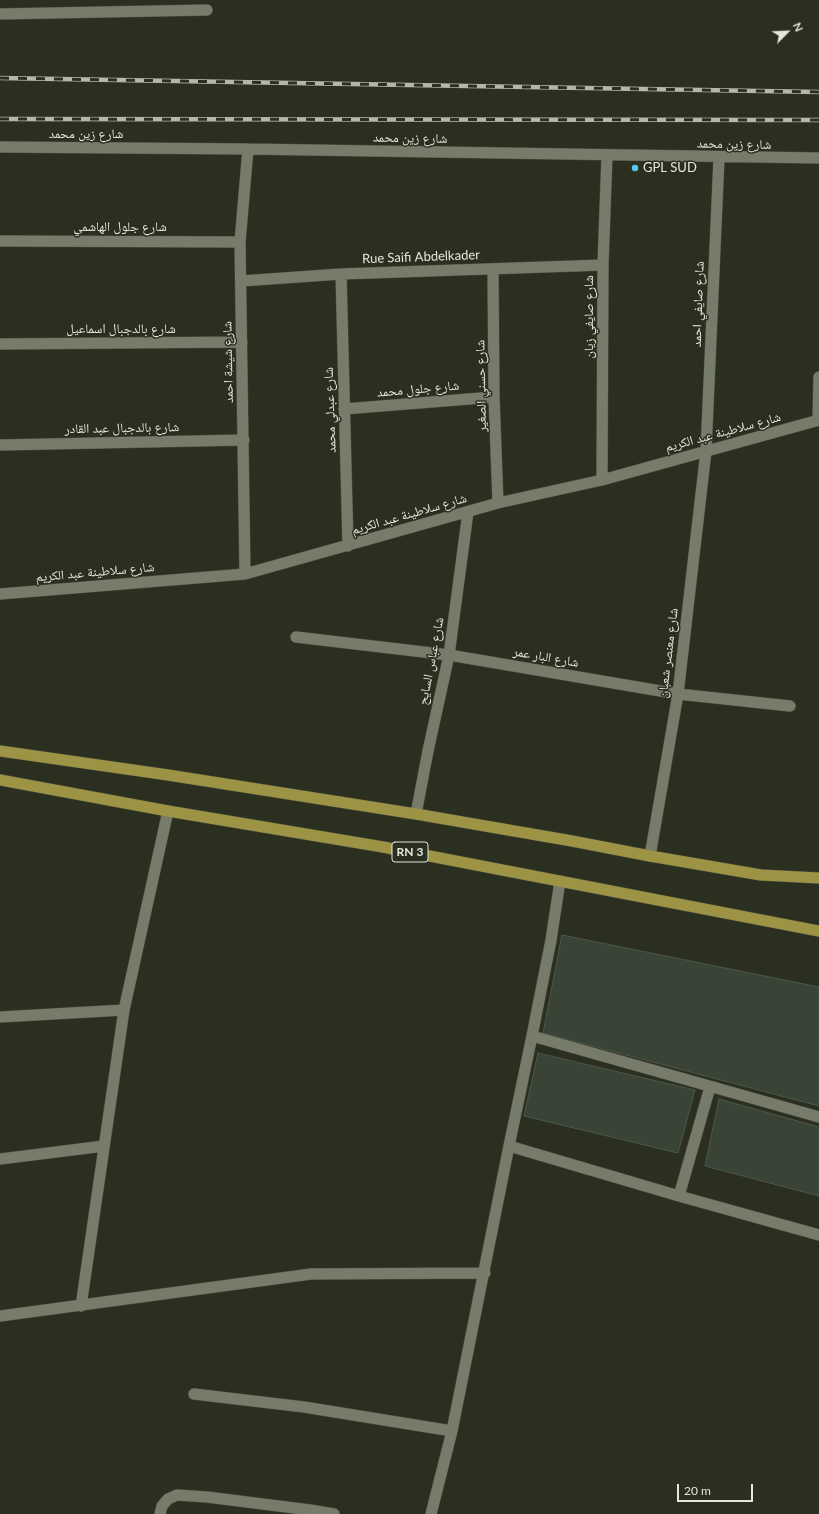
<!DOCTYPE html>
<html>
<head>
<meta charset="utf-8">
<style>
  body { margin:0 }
  #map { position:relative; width:819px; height:1514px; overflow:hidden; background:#2b2f20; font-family:Lato,sans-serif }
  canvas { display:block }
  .north { position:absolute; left:767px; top:12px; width:40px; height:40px; -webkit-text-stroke:3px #2b2f20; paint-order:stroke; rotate:66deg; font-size:11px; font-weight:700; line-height:16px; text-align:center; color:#e4e7dd }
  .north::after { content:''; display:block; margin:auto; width:14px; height:18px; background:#e4e7dd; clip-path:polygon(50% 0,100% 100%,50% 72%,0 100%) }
  .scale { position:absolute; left:677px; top:1484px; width:76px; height:18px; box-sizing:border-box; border:2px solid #e4e7dd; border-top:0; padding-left:5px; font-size:12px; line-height:14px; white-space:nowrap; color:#e4e7dd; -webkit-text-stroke:3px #2b2f20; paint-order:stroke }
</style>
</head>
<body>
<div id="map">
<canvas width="819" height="1514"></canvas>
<div class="north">N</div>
<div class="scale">20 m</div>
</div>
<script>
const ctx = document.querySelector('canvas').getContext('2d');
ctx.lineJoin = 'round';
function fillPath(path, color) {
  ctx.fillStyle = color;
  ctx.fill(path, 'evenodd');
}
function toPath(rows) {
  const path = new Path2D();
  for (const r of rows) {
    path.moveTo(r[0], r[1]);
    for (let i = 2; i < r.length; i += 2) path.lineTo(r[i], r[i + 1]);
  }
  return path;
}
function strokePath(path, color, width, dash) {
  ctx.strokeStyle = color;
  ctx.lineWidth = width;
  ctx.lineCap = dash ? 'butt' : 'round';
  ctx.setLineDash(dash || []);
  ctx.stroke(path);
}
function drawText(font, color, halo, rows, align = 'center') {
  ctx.font = font + ' Lato,"Noto Naskh Arabic",sans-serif';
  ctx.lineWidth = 3;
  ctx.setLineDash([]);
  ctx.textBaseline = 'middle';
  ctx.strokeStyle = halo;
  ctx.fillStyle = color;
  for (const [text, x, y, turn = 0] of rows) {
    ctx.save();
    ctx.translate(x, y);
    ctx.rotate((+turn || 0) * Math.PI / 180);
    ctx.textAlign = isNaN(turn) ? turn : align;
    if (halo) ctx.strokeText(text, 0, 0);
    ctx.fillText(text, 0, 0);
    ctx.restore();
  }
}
const building = toPath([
  [562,935,819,987,819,1106,543,1033,562,935],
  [538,1053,695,1090,678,1153,524,1116,538,1053],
  [719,1099,819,1127,819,1196,705,1166,719,1099]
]);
const minor = toPath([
  [0,14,207,10],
  [0,147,248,149,819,158],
  [0,241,240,242],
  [493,269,494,397,498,503],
  [341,274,348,546],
  [241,281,341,274,603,265],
  [0,344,242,342],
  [344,409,494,397],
  [818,420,819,377],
  [0,445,244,440],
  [602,480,603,265,607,155],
  [245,574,240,242,248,149],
  [0,594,245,574,498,503,602,480,819,420],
  [296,637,449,655,678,694,790,706],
  [416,814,428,751,449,655,468,512],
  [650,856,678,694,706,451,719,158],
  [0,1017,124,1010],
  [532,1036,819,1117],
  [509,1146,532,1036,551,940,560,881],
  [0,1159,104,1146],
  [679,1196,710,1087],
  [81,1306,124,1010,168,811],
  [0,1316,311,1274,485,1273],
  [194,1394,304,1407,452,1431],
  [160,1514,162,1506,168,1499,177,1495,207,1497,310,1510,334,1514],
  [431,1514,452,1431,509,1146,679,1196,819,1235]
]);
const primary = toPath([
  [0,751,168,775,416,814,572,841,650,856,761,875,819,878],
  [0,780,168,811,383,847,819,931]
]);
const rail = toPath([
  [0,78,819,92],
  [0,119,819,120]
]);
const markers = [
  [635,168,4,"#5cc7e7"]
];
const shields = [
  [410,852,36]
];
const shieldNames = [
  ["RN 3",410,852]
];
const streetNames = [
  ["شارع زين محمد",86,134],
  ["شارع زين محمد",410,138,1],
  ["شارع زين محمد",734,144,1],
  ["شارع جلول الهاشمي",120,227],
  ["Rue Saifi Abdelkader",421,257,-2],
  ["شارع صايفي احمد",698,304,-88],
  ["شارع صايفي زيان",589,317,-90],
  ["شارع بالدجبال اسماعيل",121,329],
  ["شارع شيشة احمد",228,362,-91],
  ["شارع حسني الصغير",481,386,-91],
  ["شارع جلول محمد",418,389,-5],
  ["شارع عبدلي محمد",330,410,-92],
  ["شارع بالدجبال عبد القادر",122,428,-1],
  ["شارع سلاطينة عبد الكريم",723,432,-15],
  ["شارع سلاطينة عبد الكريم",409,514,-16],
  ["شارع سلاطينة عبد الكريم",95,572,-5],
  ["شارع معنصر شعبان",668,653,-83],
  ["شارع البار عمر",546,657,10],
  ["شارع عباس السايح",431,661,-79]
];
const poiNames = [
  ["GPL SUD",643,168]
];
fillPath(building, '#394336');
strokePath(building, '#4d584a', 1);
strokePath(minor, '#4a4d40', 12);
strokePath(primary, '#4a4d40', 12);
strokePath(minor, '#777c6a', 11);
strokePath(primary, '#9d9344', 11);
strokePath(rail, '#b4b7ac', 4.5);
strokePath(rail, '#2b2f20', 3, [9]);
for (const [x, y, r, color] of markers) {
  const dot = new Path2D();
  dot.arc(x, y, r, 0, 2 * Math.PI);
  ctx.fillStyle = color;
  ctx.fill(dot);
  strokePath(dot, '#2b2f20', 1.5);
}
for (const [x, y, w] of shields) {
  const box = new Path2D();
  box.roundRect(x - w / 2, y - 10, w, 20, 3);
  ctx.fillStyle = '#2b2f20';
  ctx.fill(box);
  strokePath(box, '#e4e7dd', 1);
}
drawText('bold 12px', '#e4e7dd', null, shieldNames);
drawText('13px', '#e4e7dd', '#2b2f20', streetNames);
drawText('13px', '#e4e7dd', '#2b2f20', poiNames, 'left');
</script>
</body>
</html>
